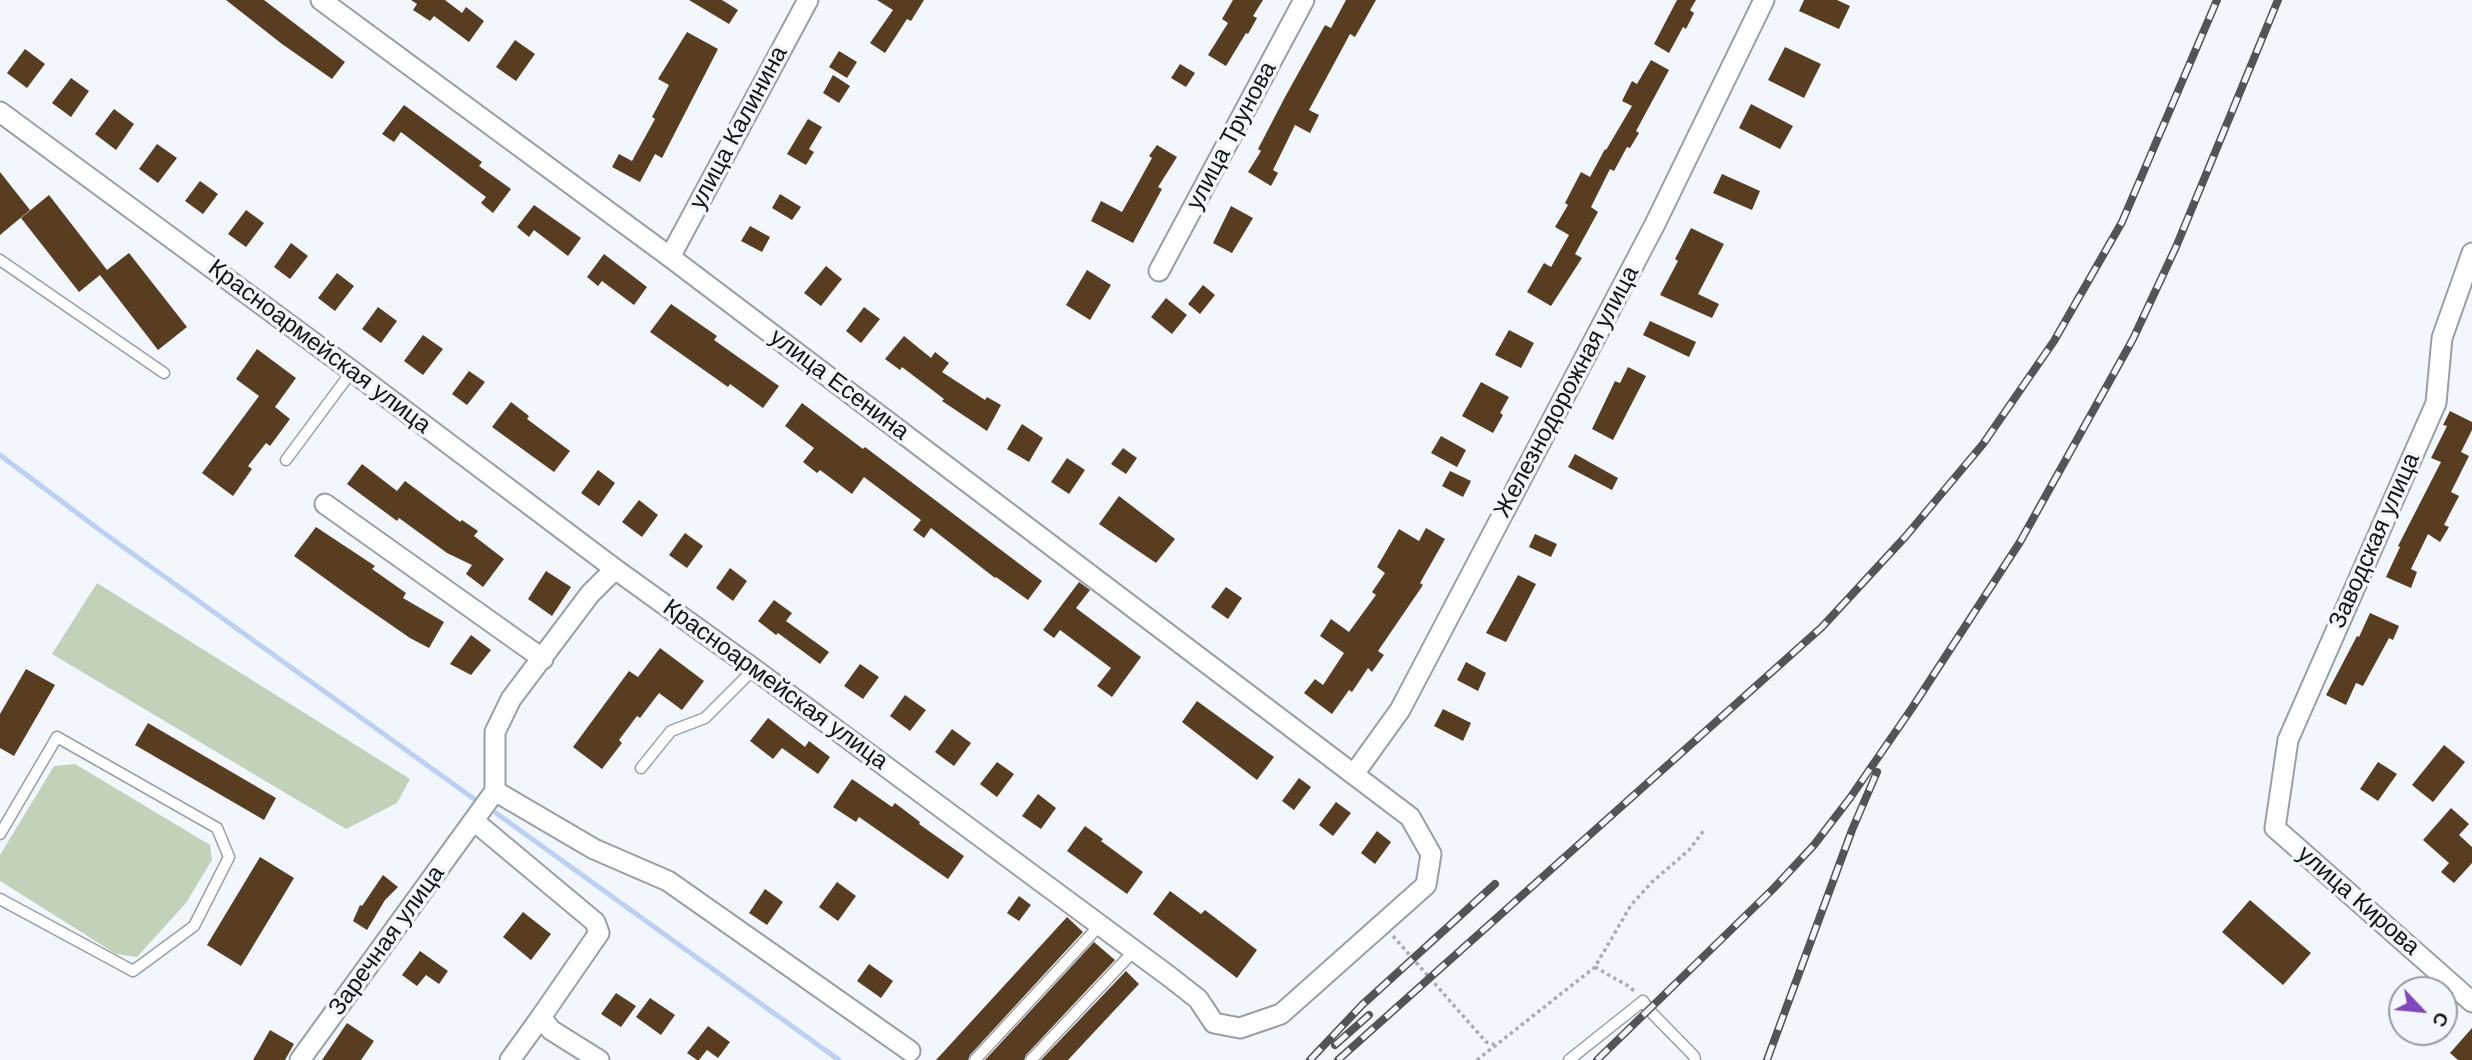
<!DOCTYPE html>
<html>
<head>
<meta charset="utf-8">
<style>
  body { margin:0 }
  #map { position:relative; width:2472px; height:1060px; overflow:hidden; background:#f1f7fd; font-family:Helvetica,sans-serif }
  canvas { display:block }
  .north { position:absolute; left:2388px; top:976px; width:70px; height:70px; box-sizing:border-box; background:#f1f7fd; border:2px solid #989ca1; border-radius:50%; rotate:116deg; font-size:19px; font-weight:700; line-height:28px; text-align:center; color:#121416 }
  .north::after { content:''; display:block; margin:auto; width:24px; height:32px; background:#8246bc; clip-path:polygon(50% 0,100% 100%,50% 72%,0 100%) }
</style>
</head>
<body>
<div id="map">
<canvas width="2472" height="1060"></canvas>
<div class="north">С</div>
</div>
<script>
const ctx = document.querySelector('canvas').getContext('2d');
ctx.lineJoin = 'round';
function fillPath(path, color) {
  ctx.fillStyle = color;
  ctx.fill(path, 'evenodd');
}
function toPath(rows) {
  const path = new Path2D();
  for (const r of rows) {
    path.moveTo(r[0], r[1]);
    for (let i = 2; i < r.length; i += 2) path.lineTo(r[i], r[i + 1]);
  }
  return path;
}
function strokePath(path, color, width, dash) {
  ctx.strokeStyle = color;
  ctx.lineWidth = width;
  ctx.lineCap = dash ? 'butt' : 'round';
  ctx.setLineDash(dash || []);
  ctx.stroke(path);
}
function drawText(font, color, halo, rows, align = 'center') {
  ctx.font = font + ' Helvetica,sans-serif';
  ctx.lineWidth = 7;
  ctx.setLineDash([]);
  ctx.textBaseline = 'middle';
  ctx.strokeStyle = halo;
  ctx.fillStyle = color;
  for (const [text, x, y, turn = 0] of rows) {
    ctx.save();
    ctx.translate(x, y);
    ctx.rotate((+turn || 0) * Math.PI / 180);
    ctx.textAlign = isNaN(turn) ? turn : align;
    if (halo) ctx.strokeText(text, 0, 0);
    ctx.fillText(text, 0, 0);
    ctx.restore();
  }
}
const green = toPath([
  [97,583,410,779,397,803,346,829,52,654],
  [75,764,210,845,212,860,186,903,137,957,116,954,0,881,0,855,54,766]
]);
const stream = toPath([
  [0,455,101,531,477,801],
  [496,813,839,1060]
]);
const building = toPath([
  [226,0,264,0,345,62,332,79,282,44],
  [411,0,445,0,462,13,466,7,484,21,469,42,434,16,430,21,413,10,417,4],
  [689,0,722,0,738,10,729,24],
  [877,0,924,0,911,21,907,19,885,53,870,43,893,10],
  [1233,0,1263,0,1253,16,1257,18,1248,34,1246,33,1226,66,1208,55,1228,23,1222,19],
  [1346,0,1376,0,1355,37,1350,34,1309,110,1319,115,1310,133,1295,125,1273,170,1278,173,1271,186,1248,172,1261,151,1258,149,1285,97,1325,25,1331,28],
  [1677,0,1696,0,1690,10,1694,13,1686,29,1683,27,1669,53,1654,44],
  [1804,0,1837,0,1850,6,1839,29,1799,11],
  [687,32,718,49,662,158,655,154,640,182,612,167,619,154,632,161,655,119,652,117,669,85,658,79],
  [515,40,535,54,516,81,496,67],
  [1785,47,1821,64,1804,98,1768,80],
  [25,49,45,64,27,88,7,73],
  [839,51,857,62,847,78,829,67],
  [1651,60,1669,70,1636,131,1639,133,1630,148,1627,147,1614,171,1610,169,1591,207,1598,212,1575,254,1582,258,1551,306,1527,292,1544,263,1551,267,1569,235,1555,227,1568,205,1565,203,1581,172,1590,177,1605,149,1606,150,1632,106,1622,101,1632,81,1637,84],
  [1180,64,1195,73,1186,87,1171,78],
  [833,75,850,86,839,103,823,93],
  [71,78,89,91,71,117,52,103],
  [1751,104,1793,126,1780,149,1739,128],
  [404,105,482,162,479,166,511,189,493,213,481,203,486,197,401,132,394,142,382,134],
  [114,109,134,124,116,150,95,134],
  [808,119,822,127,809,149,814,152,806,165,787,154],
  [157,144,177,158,158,183,139,169],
  [1157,145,1177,157,1158,187,1162,189,1133,243,1091,221,1101,201,1122,212,1152,158,1149,156],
  [0,172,30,210,0,235],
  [1722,174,1760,191,1752,210,1713,193],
  [200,181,218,194,203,214,185,201],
  [780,194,801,207,792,220,772,208],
  [49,195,107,270,129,253,187,327,158,350,100,275,79,292,21,218],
  [534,205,581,238,568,256,534,230,529,237,517,227],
  [1231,206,1253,218,1232,253,1213,243],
  [246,210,264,223,246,247,228,234],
  [750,226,770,237,762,252,741,241],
  [1691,228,1724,244,1698,294,1719,304,1712,318,1660,295,1678,261,1675,259],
  [291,243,308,256,290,279,274,267],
  [604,254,647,287,634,305,602,281,598,286,587,277],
  [826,266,842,279,821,306,804,293],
  [1087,270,1111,285,1090,320,1066,305],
  [337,273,354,286,335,311,318,298],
  [1203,285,1215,295,1200,314,1188,304],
  [1166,298,1187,315,1172,334,1151,317],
  [671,304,717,336,714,340,779,386,763,408,730,384,728,387,650,332],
  [378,307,397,321,381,343,362,329],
  [864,307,880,319,861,343,846,331],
  [1650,321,1696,342,1689,357,1643,335],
  [1509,330,1534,343,1521,368,1495,355],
  [423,335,443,349,423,375,404,361],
  [904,336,931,358,935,352,949,363,942,372,985,400,987,397,1001,405,987,431,942,401,944,399,902,367,900,370,885,359],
  [257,349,296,378,275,407,290,419,270,446,266,443,248,466,252,469,233,496,202,473,259,396,236,379],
  [1628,367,1646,376,1613,440,1592,429,1615,381,1620,383],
  [469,371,485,382,467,405,452,394],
  [1481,382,1509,397,1500,413,1503,415,1493,433,1462,416],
  [511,402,529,416,527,419,570,451,554,472,492,427],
  [802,403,863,449,865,447,1042,581,1028,600,996,577,995,578,931,528,924,538,913,530,921,520,864,477,852,494,820,470,817,473,803,462,814,448,785,426],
  [2450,411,2472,422,2472,430,2461,452,2469,456,2451,492,2459,496,2444,525,2449,527,2440,542,2428,534,2411,569,2417,572,2411,588,2386,577,2400,547,2398,546,2441,462,2431,458,2447,426,2443,425],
  [1022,424,1043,438,1029,462,1007,449],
  [1441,436,1466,450,1457,467,1431,453],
  [1123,448,1137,458,1126,474,1111,464],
  [1575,454,1618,478,1612,490,1568,467],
  [1067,458,1085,470,1069,494,1051,482],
  [362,464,397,491,405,481,460,522,462,520,478,531,474,536,504,559,483,587,466,574,472,565,447,553,399,518,397,521,347,484],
  [598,470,615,483,599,506,581,493],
  [1450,471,1471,481,1463,497,1442,486],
  [1119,496,1175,539,1156,563,1099,524],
  [639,500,658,515,642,537,622,522],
  [316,527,375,566,372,569,406,593,403,598,444,622,429,648,410,638,352,598,294,556],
  [1426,528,1445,539,1420,583,1423,585,1378,651,1384,655,1372,672,1368,668,1352,692,1349,690,1332,714,1304,693,1315,679,1323,685,1344,653,1320,636,1331,619,1349,632,1376,595,1372,592,1385,573,1377,567,1399,529,1419,541],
  [685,533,703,546,687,568,669,555],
  [1535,534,1557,544,1551,557,1529,547],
  [730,568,747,581,733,601,716,588],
  [546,571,571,587,552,616,528,599],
  [1518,575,1536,584,1506,642,1486,633],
  [1079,582,1090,590,1076,608,1141,657,1112,697,1097,686,1111,668,1060,630,1054,638,1043,630],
  [1226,587,1242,598,1228,619,1211,607],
  [774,600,792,613,786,621,829,652,820,664,778,633,776,635,758,621],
  [2370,613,2399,626,2393,640,2389,638,2363,686,2356,683,2346,705,2326,695,2357,636,2359,637],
  [471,635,491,650,471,675,450,664],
  [660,648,704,681,682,710,659,693,640,718,637,716,619,740,622,743,602,769,573,747,629,671,638,677],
  [1466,662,1486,673,1478,691,1457,680],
  [860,664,879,677,863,699,844,686],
  [26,669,55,685,14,756,0,748,0,714],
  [905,695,926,710,910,731,890,716],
  [1197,701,1274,757,1257,780,1182,722],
  [1443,709,1471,723,1463,741,1434,726],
  [768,718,805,747,809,741,830,757,818,774,782,748,773,759,750,741],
  [148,723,276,798,264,820,135,745],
  [952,729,971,743,954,766,935,752],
  [2444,745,2465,762,2433,802,2412,785],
  [997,762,1014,774,997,797,980,784],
  [2378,762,2397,774,2378,801,2360,789],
  [1299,778,1311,787,1294,810,1282,801],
  [852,779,892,807,895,803,920,822,919,824,964,856,948,879,859,817,856,822,833,807],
  [1038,794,1056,808,1041,829,1022,816],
  [1336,802,1351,813,1333,836,1319,825],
  [2451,808,2469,824,2459,835,2472,847,2472,863,2454,883,2441,872,2449,863,2423,840],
  [1085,826,1103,839,1101,841,1143,872,1127,894,1067,851],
  [1377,831,1391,842,1375,864,1361,853],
  [260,857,294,878,241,966,207,945],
  [383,875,398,887,385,900,367,930,353,921,360,905,362,906],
  [837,882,856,896,838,921,819,907],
  [765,889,783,902,767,925,749,913],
  [1170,891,1201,914,1205,910,1257,950,1237,978,1153,914],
  [1019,896,1031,905,1019,921,1007,913],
  [2250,900,2311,953,2283,985,2222,932],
  [523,912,551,934,531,960,503,937],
  [1067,917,1083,932,970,1055,968,1060,936,1060],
  [1094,942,1115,960,1026,1055,1024,1060,985,1060],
  [420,951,448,971,439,984,426,975,417,986,402,975],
  [869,964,893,981,881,998,857,981],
  [1126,971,1139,984,1068,1060,1041,1060],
  [616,993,636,1006,621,1027,601,1014],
  [650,998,675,1015,661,1035,636,1017],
  [347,1023,374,1041,361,1060,322,1060],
  [708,1026,730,1042,718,1058,707,1050,699,1060,697,1060,687,1053],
  [2472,1028,2472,1060,2458,1060,2450,1053],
  [270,1030,294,1044,285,1060,253,1060]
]);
const path = toPath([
  [1393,936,1486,1042,1494,1044],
  [1595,967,1630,987,1635,992],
  [1477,1060,1595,967,1631,905,1652,882,1689,850,1705,829]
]);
const service = toPath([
  [0,260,164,373],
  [286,460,352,371],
  [641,768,671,731,705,718,754,669],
  [0,834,57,737,217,828,229,857,194,926,133,971,0,899],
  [975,1060,1100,925],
  [1031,1060,1134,951],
  [1569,1060,1643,1001,1649,1010,1694,1056,1695,1060]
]);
const minor = toPath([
  [0,112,352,371,615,569,754,669,1170,977,1198,999,1214,1023,1240,1028,1281,1014,1426,885,1431,854,1410,817,670,257,321,0],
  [2472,253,2442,338,2436,403,2288,740,2275,828,2472,1002],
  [670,257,808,0],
  [1159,271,1304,0],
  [325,504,543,659],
  [1354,774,1400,710,1655,224,1764,0],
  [495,791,594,849,668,881,910,1051],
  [474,821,595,922,599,933,541,1017,551,1030,599,1060],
  [300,1060,495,791,495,732,511,699,590,594,615,569],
  [510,1060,541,1017]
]);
const rail = toPath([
  [1335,1045,1369,1015],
  [1310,1060,1362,1005,1495,884],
  [1338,1060,1822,627,1906,536,1983,444,2054,341,2122,222,2217,0],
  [1597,1060,1774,888,1814,845,1850,798,1912,708,2020,542,2133,339,2176,247,2278,0],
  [1767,1060,1852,830,1877,772]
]);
const streetNames = [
  ["улица Калинина",739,128,-62],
  ["улица Трунова",1232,136,-62],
  ["Красноармейская улица",319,347,37],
  ["улица Есенина",839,385,37],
  ["Железнодорожная улица",1567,392,-62],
  ["Заводская улица",2375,541,-66],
  ["Красноармейская улица",775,685,36],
  ["улица Кирова",2358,901,41],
  ["Заречная улица",387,941,-54]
];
fillPath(green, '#c2d2b9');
strokePath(stream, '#bcd0f5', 5);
fillPath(building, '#593d21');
strokePath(service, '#999fa4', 13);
strokePath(minor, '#999fa4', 23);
strokePath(path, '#a9adb2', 3.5, [3.5, 3.5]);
strokePath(service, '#fff', 10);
strokePath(minor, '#fff', 19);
strokePath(rail, '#525558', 8);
strokePath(rail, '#f1f7fd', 5, [16]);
drawText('24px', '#121416', '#f1f7fd', streetNames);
</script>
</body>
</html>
